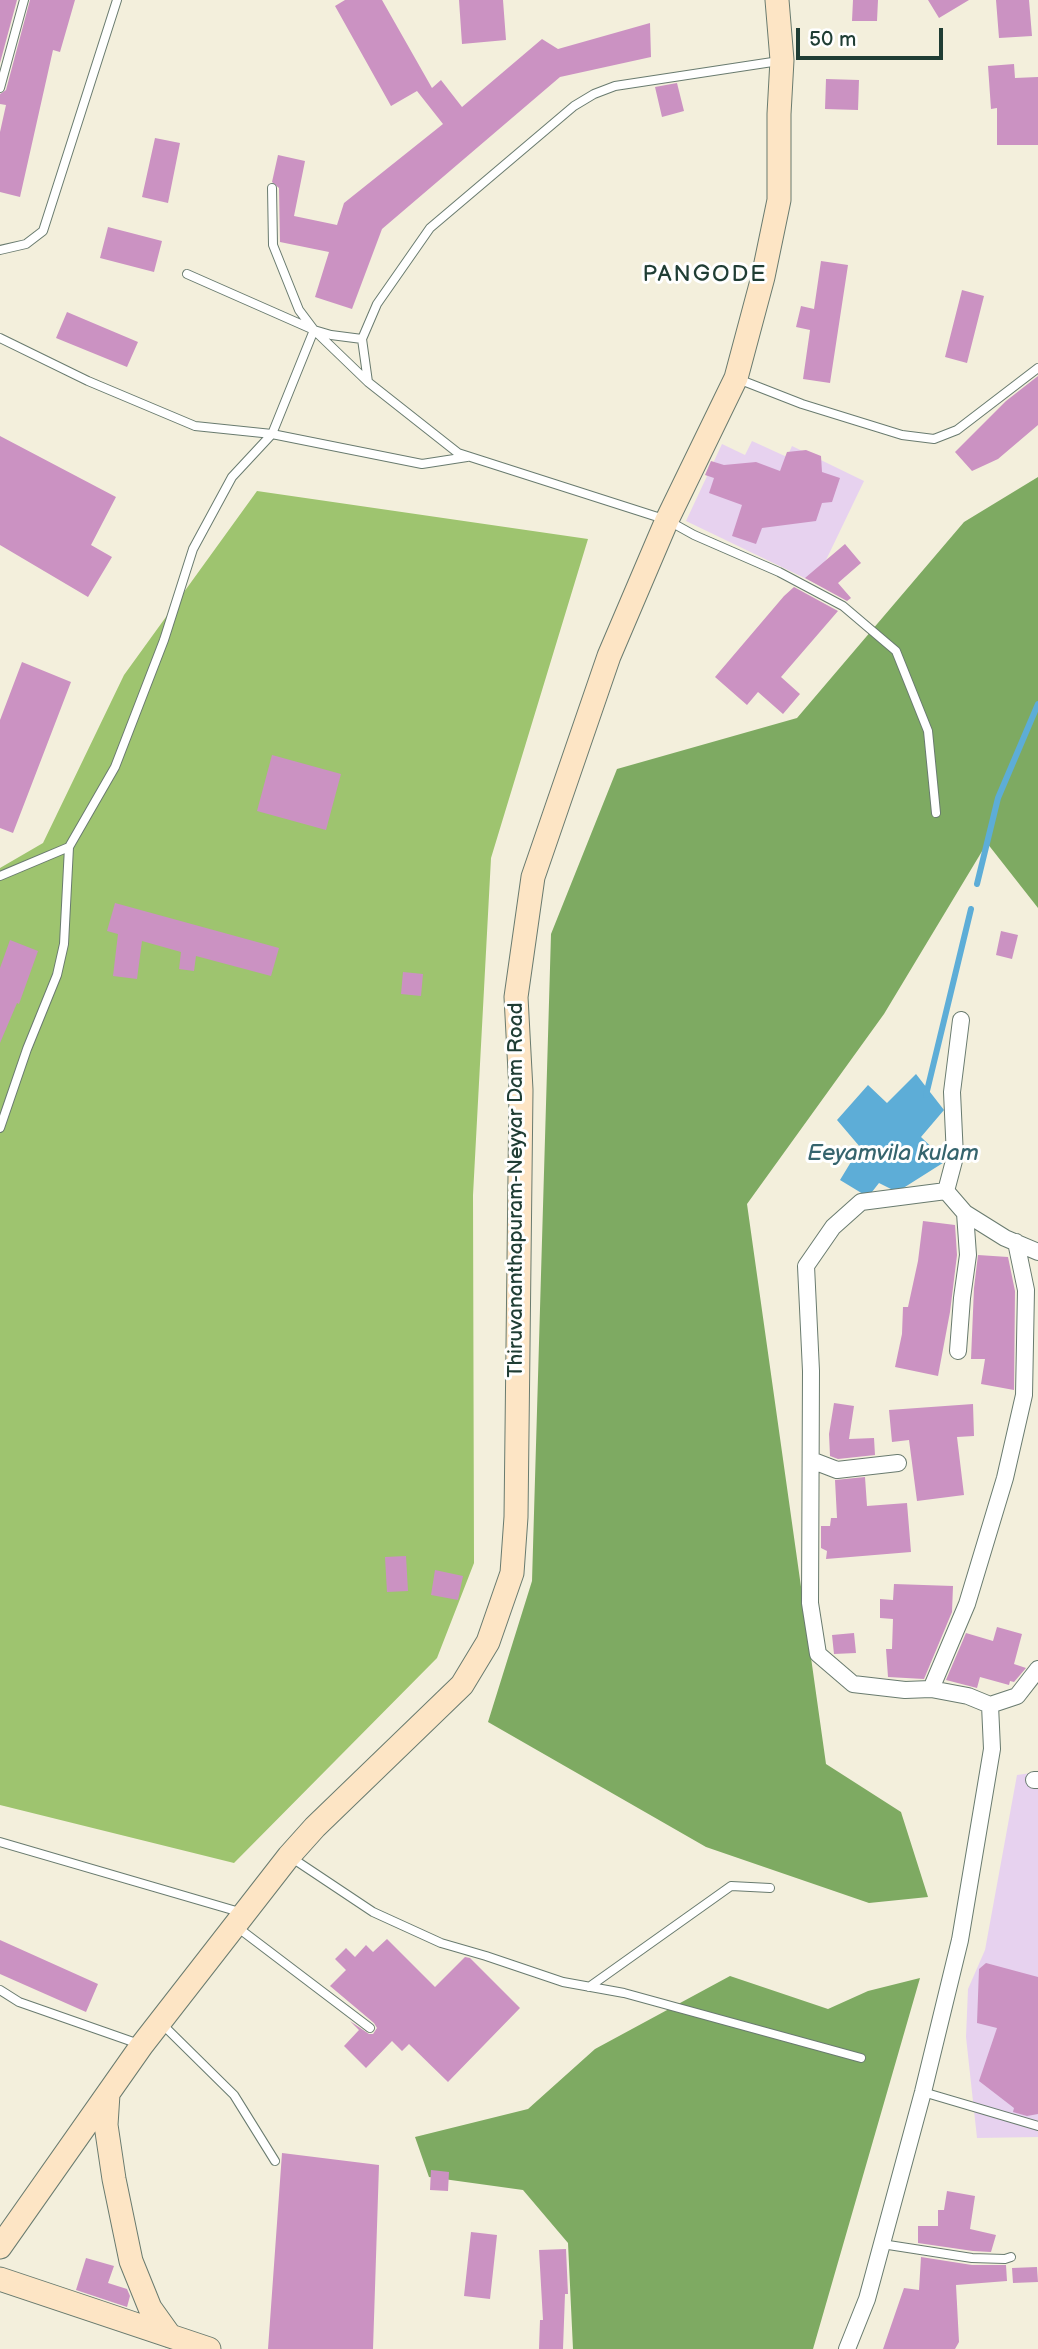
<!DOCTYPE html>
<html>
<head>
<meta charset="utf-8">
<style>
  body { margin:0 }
  #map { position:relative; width:1038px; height:2349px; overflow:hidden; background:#f3efdc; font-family:"Balsamiq Sans",sans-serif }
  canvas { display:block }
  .scale { position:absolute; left:796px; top:28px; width:147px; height:32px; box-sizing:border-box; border:4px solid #1f3d34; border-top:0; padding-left:9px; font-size:21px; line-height:24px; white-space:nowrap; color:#1f3d34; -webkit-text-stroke:5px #fff; paint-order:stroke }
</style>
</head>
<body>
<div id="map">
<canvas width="1038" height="2349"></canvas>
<div class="scale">50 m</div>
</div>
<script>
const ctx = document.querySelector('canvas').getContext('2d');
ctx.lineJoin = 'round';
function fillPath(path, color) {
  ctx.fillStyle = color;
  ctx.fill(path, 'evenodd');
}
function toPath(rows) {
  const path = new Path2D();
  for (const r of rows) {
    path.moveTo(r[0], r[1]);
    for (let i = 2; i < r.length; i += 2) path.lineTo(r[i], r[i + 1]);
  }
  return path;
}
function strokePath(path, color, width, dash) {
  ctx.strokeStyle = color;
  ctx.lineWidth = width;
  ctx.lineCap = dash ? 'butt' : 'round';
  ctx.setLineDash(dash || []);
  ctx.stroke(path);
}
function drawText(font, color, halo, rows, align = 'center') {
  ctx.font = font + ' "Balsamiq Sans",sans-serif';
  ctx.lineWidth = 6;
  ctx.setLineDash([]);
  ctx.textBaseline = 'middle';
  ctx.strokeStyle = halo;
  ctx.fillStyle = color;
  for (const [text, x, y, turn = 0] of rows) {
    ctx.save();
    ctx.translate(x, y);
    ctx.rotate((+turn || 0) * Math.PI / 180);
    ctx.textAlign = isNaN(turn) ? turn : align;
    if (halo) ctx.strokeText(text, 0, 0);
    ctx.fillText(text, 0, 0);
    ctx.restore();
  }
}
const built = toPath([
  [752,441,787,457,792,446,864,481,815,583,686,521,722,444,745,455],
  [1038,1772,1038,2137,977,2138,966,2037,968,1989,985,1950,1017,1775]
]);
const green = toPath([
  [257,491,588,539,491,858,473,1195,474,1563,437,1658,234,1863,0,1805,0,868,43,843,124,675]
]);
const forest = toPath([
  [1038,477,1038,908,987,843,884,1014,747,1204,826,1764,901,1812,928,1897,869,1903,706,1847,488,1722,532,1581,551,934,617,769,797,718,964,522],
  [730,1976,828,2009,868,1991,920,1978,813,2349,573,2349,568,2243,523,2190,429,2177,415,2137,528,2109,595,2049]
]);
const water = toPath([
  [916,1074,944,1110,921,1137,946,1161,897,1192,879,1183,868,1197,840,1180,860,1147,837,1120,868,1085,887,1103]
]);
const stream = toPath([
  [977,884,998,798,1038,704],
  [926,1095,971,909]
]);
const building = toPath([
  [0,0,17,0,0,63],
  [30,0,75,0,60,52,53,50,20,197,0,192,0,132,6,105,0,104,0,94,6,90],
  [345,0,382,0,432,88,441,80,462,107,542,39,558,49,650,23,651,57,560,77,382,229,352,309,315,297,329,252,280,242,279,188,272,182,278,155,305,161,294,216,337,225,344,203,443,124,417,91,391,106,335,6],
  [459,0,503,0,506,40,462,44],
  [853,0,878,0,877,21,852,21],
  [928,0,969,0,939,18],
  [996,0,1029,0,1032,36,999,38],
  [1014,64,1015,78,1038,77,1038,145,997,145,997,108,991,109,988,66],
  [826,79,859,80,858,110,825,109],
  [677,83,684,111,662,117,655,87],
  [155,138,180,143,168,203,142,197],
  [108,227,162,241,154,272,100,258],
  [821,261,848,265,830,383,803,379,810,330,796,327,801,306,814,309],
  [962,290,984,296,967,363,945,357],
  [67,312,138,342,127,367,56,338],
  [1038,376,1038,425,998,459,972,471,955,452,1006,401],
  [0,436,116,497,91,545,112,557,88,597,0,545],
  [806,450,821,456,822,472,840,478,832,502,822,503,816,521,762,528,756,544,732,536,742,505,709,493,714,478,705,475,711,461,724,465,756,462,780,471,787,452],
  [845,544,861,563,838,583,851,598,847,601,805,578],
  [794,587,838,611,781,677,800,694,783,714,758,692,747,705,715,677,784,596],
  [22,662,71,682,13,833,0,828,0,720],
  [272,755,341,774,326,830,257,811],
  [115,903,279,948,271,976,196,956,194,971,179,969,181,952,142,941,137,979,113,976,118,934,107,931],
  [1001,931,1018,935,1012,959,996,955],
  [10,940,38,951,19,1004,17,1003,0,1043,0,968],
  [403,972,423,974,421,996,401,994],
  [923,1221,955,1225,957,1255,950,1312,938,1376,895,1367,902,1334,903,1307,908,1307,918,1261],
  [978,1255,1008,1257,1015,1291,1014,1390,981,1384,985,1359,971,1359,974,1288],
  [834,1403,854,1406,849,1439,874,1438,875,1455,838,1459,830,1456,829,1434],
  [973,1404,974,1436,957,1437,964,1495,917,1501,909,1440,892,1442,889,1410],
  [865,1477,867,1506,907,1503,911,1552,826,1559,827,1551,821,1548,821,1526,830,1526,831,1518,837,1518,835,1480],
  [406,1556,408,1591,387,1592,385,1557],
  [435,1570,463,1576,458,1600,431,1595],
  [894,1584,953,1586,952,1612,924,1679,888,1677,886,1649,892,1649,893,1619,880,1618,880,1599,893,1600],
  [997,1627,1022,1634,1014,1664,1026,1668,1014,1682,1010,1681,1009,1685,980,1677,977,1688,946,1680,966,1633,993,1641],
  [854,1633,856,1653,834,1654,832,1635],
  [387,1939,435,1987,465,1957,470,1958,520,2008,448,2082,409,2044,402,2051,392,2041,366,2068,344,2046,359,2030,350,2021,369,2034,373,2034,377,2028,374,2023,330,1986,346,1970,335,1959,346,1948,355,1957,366,1945,373,1952],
  [0,1940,98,1984,86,2012,0,1974],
  [986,1963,1038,1977,1038,2114,1027,2116,1013,2112,1014,2108,979,2081,997,2028,977,2023,979,1969],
  [282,2153,379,2165,373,2349,268,2349],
  [431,2170,449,2172,448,2191,430,2190],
  [947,2191,975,2196,970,2229,996,2235,991,2252,973,2251,918,2243,918,2226,938,2226,938,2210,944,2210],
  [471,2232,497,2235,490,2299,464,2296],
  [566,2249,568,2294,565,2294,563,2349,539,2349,540,2320,543,2320,539,2250],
  [921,2257,972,2265,1006,2265,1007,2281,956,2285,959,2342,955,2349,883,2349,904,2288,919,2290],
  [86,2258,114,2266,108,2283,127,2289,130,2296,127,2307,76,2290],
  [1037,2267,1038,2282,1013,2283,1012,2268]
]);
const service = toPath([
  [0,88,24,0],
  [272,188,273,245,299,310,314,330,368,382,458,453,667,520,694,535,779,572,843,606,896,651,928,731,936,813],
  [0,250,26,244,43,231,117,0],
  [187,274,314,330,331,335,362,339],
  [0,338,88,381,195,426,272,434,314,330],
  [738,379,802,404,902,435,934,439,957,430,1038,368],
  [368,382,362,339,377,304,430,228,574,106,594,94,615,86,779,61],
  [0,876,69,847,115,767,164,640,193,549,232,477,272,434,422,464,467,457],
  [0,1128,27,1049,57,975,64,944,69,847],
  [0,1842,243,1913],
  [292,1858,373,1912,441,1943,486,1956,563,1982,624,1993,861,2058],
  [237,1927,370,2028],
  [589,1987,731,1886,770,1888],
  [0,1990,19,2002,139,2044],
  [162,2024,234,2095,275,2161],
  [923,2092,1038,2126],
  [882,2244,972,2258,1005,2259,1011,2257]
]);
const minor = toPath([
  [946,1191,955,1157,952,1092,961,1020],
  [958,1351,962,1298,968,1255,965,1213],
  [811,1460,837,1470,898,1463],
  [931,1689,967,1604,1005,1478,1024,1395,1026,1290,1016,1242],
  [990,1705,1017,1696,1038,1669],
  [1034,1780,1038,1780],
  [847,2349,867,2299,923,2092,960,1940,992,1749,990,1705,968,1696,931,1689,905,1690,853,1684,818,1654,810,1603,811,1371,806,1266,833,1227,861,1202,946,1191,965,1213,1005,1238,1038,1252]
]);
const secondary = toPath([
  [108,2094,106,2125,114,2179,131,2261,150,2308,170,2336],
  [0,2247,142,2045,289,1856,315,1827,462,1685,488,1642,512,1573,516,1517,521,1090,516,997,533,877,609,656,667,520,736,378,763,277,779,200,779,114,782,60,777,0],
  [0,2279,209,2349]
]);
const streetNames = [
  ["Thiruvananthapuram-Neyyar Dam Road",517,1190,-90]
];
const neighbourhoodNames = [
  ["PANGODE",705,275]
];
const waterNames = [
  ["Eeyamvila kulam",893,1154]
];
fillPath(built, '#e7d2ef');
fillPath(green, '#9ec46f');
fillPath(forest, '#7eaa62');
fillPath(water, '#5dadd7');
strokePath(stream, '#5dadd7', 6);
fillPath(building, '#cb92c2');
strokePath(service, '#697b6f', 10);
strokePath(minor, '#697b6f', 18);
strokePath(secondary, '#697b6f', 25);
strokePath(service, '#fff', 8);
strokePath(minor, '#fff', 16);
strokePath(secondary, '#fde5c5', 23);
drawText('21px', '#1f3d34', '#fff', streetNames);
ctx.letterSpacing = '2px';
drawText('23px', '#1f3d34', '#fff', neighbourhoodNames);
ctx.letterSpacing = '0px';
drawText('italic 23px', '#35646d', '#fff', waterNames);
</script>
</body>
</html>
